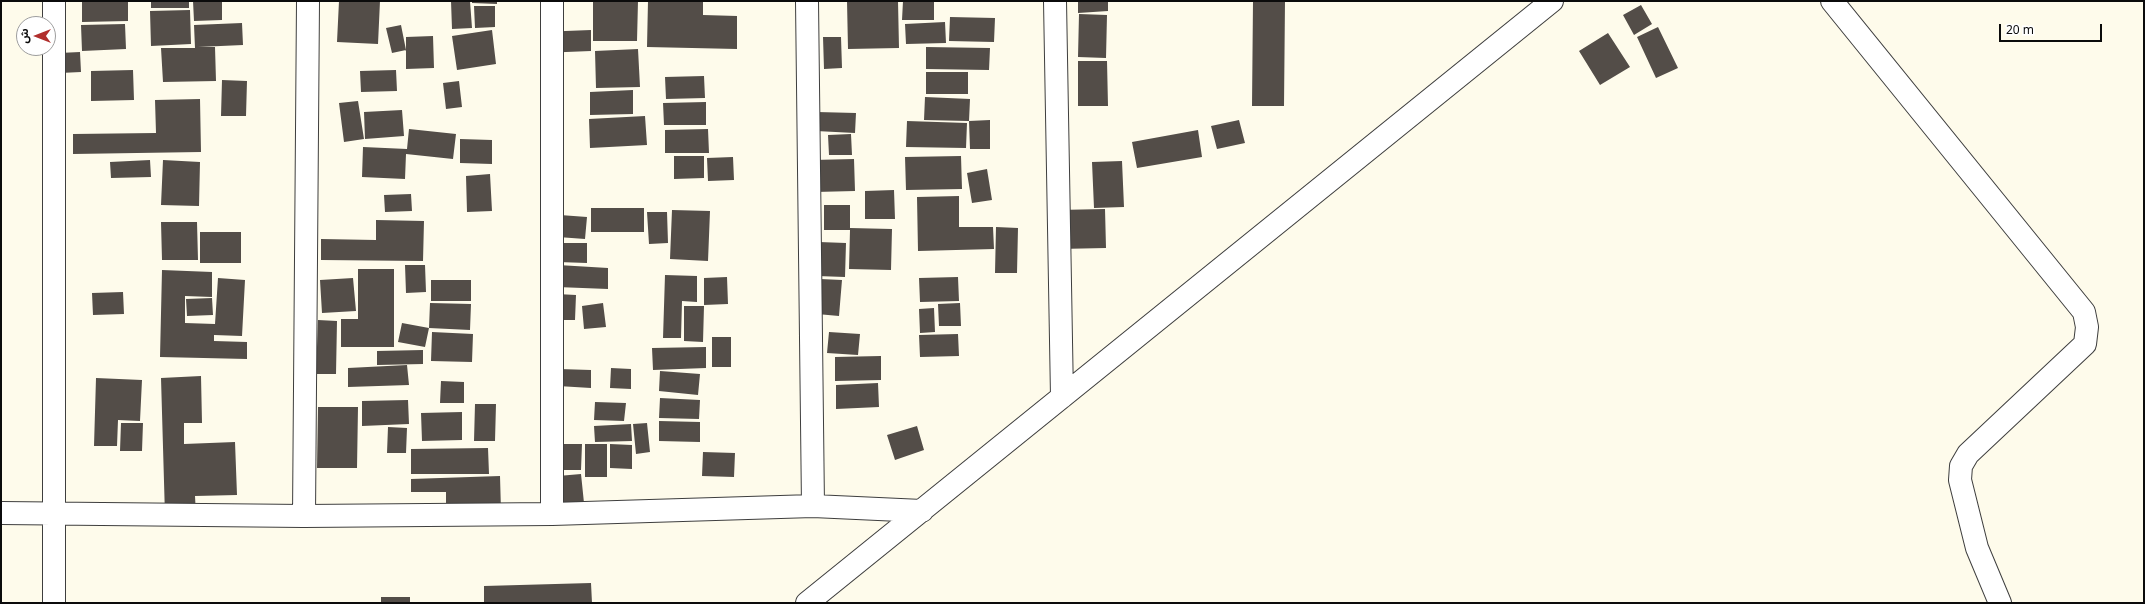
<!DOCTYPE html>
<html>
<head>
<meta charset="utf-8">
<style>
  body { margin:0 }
  #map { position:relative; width:2145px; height:604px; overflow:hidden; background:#fefbeb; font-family:Georgia,"Noto Sans Arabic",serif }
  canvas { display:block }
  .frame { position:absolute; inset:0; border:2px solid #0b0b0b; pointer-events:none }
  .north { position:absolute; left:16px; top:16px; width:40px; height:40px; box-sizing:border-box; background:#fff; border:1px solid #9d9d9d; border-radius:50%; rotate:270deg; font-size:11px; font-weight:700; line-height:16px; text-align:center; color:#0b0b0b }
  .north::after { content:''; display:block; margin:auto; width:14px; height:18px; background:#b12f2d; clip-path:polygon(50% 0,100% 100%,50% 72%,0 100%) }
  .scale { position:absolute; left:1999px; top:24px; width:103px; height:18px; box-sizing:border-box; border:2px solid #0b0b0b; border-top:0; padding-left:5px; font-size:12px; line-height:14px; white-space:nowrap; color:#0b0b0b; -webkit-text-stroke:3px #fff; paint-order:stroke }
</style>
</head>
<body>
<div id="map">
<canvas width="2145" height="604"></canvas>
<div class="frame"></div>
<div class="north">ش</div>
<div class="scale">20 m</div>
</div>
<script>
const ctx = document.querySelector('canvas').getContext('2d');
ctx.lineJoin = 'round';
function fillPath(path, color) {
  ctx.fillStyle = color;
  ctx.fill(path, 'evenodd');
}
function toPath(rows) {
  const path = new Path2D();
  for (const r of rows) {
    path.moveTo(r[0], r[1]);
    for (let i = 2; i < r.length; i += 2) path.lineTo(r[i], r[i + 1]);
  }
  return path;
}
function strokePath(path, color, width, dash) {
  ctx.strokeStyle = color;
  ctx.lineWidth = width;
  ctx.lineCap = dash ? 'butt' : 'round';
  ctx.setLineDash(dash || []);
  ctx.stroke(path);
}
const building = toPath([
  [82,1,128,1,128,21,82,22],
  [151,1,189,1,189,8,151,8],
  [193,1,222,1,222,20,194,21],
  [339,1,380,1,378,44,337,42],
  [451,1,470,1,472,28,452,29],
  [472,1,497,1,497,4,472,3],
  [593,1,638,1,637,41,593,41],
  [648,1,703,1,703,15,737,16,737,49,647,47],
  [847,1,898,1,899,48,848,49],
  [903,1,934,1,934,20,902,20],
  [1078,1,1108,1,1108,11,1078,13],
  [1253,1,1285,1,1284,106,1252,106],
  [1641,5,1652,24,1634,35,1623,15],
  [474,6,495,6,495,27,475,28],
  [190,10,191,44,151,46,150,11],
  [1079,14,1107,15,1106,58,1078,57],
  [950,17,995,18,994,42,949,41],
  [945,22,946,43,906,44,905,24],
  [242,23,243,45,198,47,215,47,216,81,163,82,161,48,195,48,194,25],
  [125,24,126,49,82,51,81,25],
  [401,25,406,50,392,53,386,28],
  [1658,27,1678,68,1656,78,1637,37],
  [492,30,496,64,457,70,452,36],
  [591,30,591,51,541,53,540,32],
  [1608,33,1630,67,1600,85,1579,51],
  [433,36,434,68,406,69,406,37],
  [823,37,841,37,842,68,824,69],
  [926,47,990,48,989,70,926,69],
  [638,49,640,87,596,88,595,51],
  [80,52,81,72,60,73,59,53],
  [1078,61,1107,61,1108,106,1078,106],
  [133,70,134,100,91,101,91,71],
  [396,70,397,91,361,92,360,71],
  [926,72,968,72,968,94,926,94],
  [704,76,705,98,666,99,665,77],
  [222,80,247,81,246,116,221,116],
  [459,81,462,107,446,109,443,83],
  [633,90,633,114,590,115,590,92],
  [925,97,970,99,969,121,990,120,990,149,970,149,969,121,924,120],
  [200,99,201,152,73,154,73,134,156,133,155,100],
  [358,101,364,139,344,142,339,103],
  [706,102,706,125,664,125,663,103],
  [402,110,404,136,365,139,364,112],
  [817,112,856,113,855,133,816,131],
  [645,116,647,145,590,148,589,119],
  [1239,120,1245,143,1217,149,1211,126],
  [907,121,967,123,966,148,906,147],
  [409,129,456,134,453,159,406,154,405,179,362,177,363,147,407,149],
  [708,129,709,153,665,153,665,130],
  [1198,130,1202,157,1137,168,1132,142],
  [851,134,852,155,829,155,828,135],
  [460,139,492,140,492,164,460,163],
  [674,156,704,156,704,178,674,179],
  [961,156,962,189,906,190,905,157],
  [733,157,734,180,708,181,707,158],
  [854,159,855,191,815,192,813,160],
  [150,160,151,177,111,178,110,162],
  [163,160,200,162,199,206,161,205],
  [1122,161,1124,207,1094,208,1092,162],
  [987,169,992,200,972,203,967,173],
  [490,174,492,211,467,212,466,176],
  [894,190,895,219,865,219,865,191],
  [411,194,412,211,385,212,384,195],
  [959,196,959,227,993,227,994,249,918,251,917,197],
  [824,205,850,205,850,228,892,229,891,270,849,269,850,230,824,230],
  [591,208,644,208,644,232,591,232],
  [1105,209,1106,248,1059,249,1058,210],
  [672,210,710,211,708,261,670,259],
  [647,212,667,212,668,243,649,244],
  [560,215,587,217,585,239,558,237],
  [376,220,424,221,423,261,321,260,321,239,376,240],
  [161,222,197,222,198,260,162,260],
  [996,227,1018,228,1017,273,995,273],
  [200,232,241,232,241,263,200,263],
  [819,242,846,243,845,277,817,276],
  [559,243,587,243,587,263,558,262],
  [405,265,425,265,426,292,406,293],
  [558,265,608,268,608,289,557,287],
  [358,269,394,269,394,347,341,347,341,319,358,319],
  [162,270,212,272,212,297,185,296,185,323,215,324,218,278,245,280,242,336,214,335,214,341,247,342,247,359,160,357],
  [665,275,697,276,697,302,682,301,681,338,663,338],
  [727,277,728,304,704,305,704,278],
  [958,277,959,301,920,302,919,278],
  [353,278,356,311,322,313,320,280],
  [820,279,842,280,839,316,817,314],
  [431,280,471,280,471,301,431,301],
  [123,292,124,314,93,315,92,293],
  [557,294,576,295,575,320,557,320],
  [212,298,213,315,187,316,186,299],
  [430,303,471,304,470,330,429,328],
  [603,303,606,327,584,329,582,306],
  [960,303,961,326,939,326,938,304],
  [684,306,704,306,703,342,684,341],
  [934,308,935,332,920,333,919,309],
  [318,320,337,321,336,374,316,374],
  [402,323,429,328,425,347,398,342],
  [432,332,473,334,472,362,431,361],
  [829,332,860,334,858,355,827,353],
  [958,334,959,356,920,357,919,335],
  [712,337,731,337,731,367,712,367],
  [706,347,706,368,653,370,652,348],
  [423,350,423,364,377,365,377,351],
  [881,356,881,380,835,381,835,357],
  [407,365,409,385,348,387,348,368],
  [611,368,631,369,631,389,610,388],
  [559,369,591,370,591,388,558,386],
  [660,371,700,374,698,395,659,391],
  [201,376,202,423,184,423,184,444,235,442,237,495,195,496,196,515,165,516,161,378],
  [96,378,142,380,140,421,118,420,117,446,94,446],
  [441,381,464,382,464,403,440,403],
  [878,383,879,407,836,409,836,385],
  [660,398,700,400,699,419,659,418],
  [408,400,409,424,362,426,362,401],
  [595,402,626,403,624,421,594,420],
  [475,404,496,404,495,441,474,441],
  [318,407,358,407,357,468,317,468],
  [462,412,462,440,422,441,421,413],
  [659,421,700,422,700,442,659,441],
  [121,423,143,423,142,451,120,451],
  [647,423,650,452,636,454,633,424],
  [631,424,632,441,595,442,594,426],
  [917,426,924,450,895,460,887,435],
  [388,427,407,428,406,453,387,453],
  [561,444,582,444,581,470,560,470],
  [585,444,607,444,607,477,585,477],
  [610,444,632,445,632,469,610,468],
  [488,448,489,474,411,474,411,449],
  [703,452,735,453,734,477,702,476],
  [581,474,584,503,561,505,558,476],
  [500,476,501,511,446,513,446,492,411,492,411,479],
  [591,583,592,603,484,603,484,586],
  [381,597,410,597,410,603,381,603]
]);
const minor = toPath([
  [552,1,552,514],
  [807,1,813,506],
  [1055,1,1062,397],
  [1832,1,2084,312,2087,327,2085,344,1968,454,1961,466,1960,480,1977,548,2000,603],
  [1,513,304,516,552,514,813,506,922,511],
  [304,516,308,1],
  [54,603,54,1],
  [807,603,1552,1]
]);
fillPath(building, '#534d48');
strokePath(minor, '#3e3e3e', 24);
strokePath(minor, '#fff', 22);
</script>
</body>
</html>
